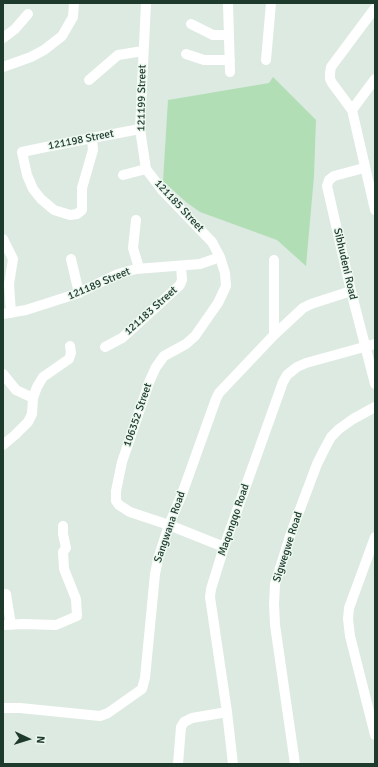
<!DOCTYPE html>
<html>
<head>
<meta charset="utf-8">
<style>
  body { margin:0 }
  #map { position:relative; width:378px; height:767px; overflow:hidden; background:#dceae1; font-family:Signika,sans-serif }
  canvas { display:block }
  .frame { position:absolute; inset:0; border:4px solid #1d3a2d; pointer-events:none }
  .north { position:absolute; left:8px; top:719px; width:40px; height:40px; -webkit-text-stroke:3px #ecf7ef; paint-order:stroke; rotate:94deg; font-size:11px; font-weight:700; line-height:16px; text-align:center; color:#1d3a2d }
  .north::after { content:''; display:block; margin:auto; width:14px; height:18px; background:#1d3a2d; clip-path:polygon(50% 0,100% 100%,50% 72%,0 100%) }
</style>
</head>
<body>
<div id="map">
<canvas width="378" height="767"></canvas>
<div class="frame"></div>
<div class="north">N</div>
</div>
<script>
const ctx = document.querySelector('canvas').getContext('2d');
ctx.lineJoin = 'round';
function fillPath(path, color) {
  ctx.fillStyle = color;
  ctx.fill(path, 'evenodd');
}
function toPath(rows) {
  const path = new Path2D();
  for (const r of rows) {
    path.moveTo(r[0], r[1]);
    for (let i = 2; i < r.length; i += 2) path.lineTo(r[i], r[i + 1]);
  }
  return path;
}
function strokePath(path, color, width, dash) {
  ctx.strokeStyle = color;
  ctx.lineWidth = width;
  ctx.lineCap = dash ? 'butt' : 'round';
  ctx.setLineDash(dash || []);
  ctx.stroke(path);
}
function drawText(font, color, halo, rows, align = 'center') {
  ctx.font = font + ' Signika,sans-serif';
  ctx.lineWidth = 3;
  ctx.setLineDash([]);
  ctx.textBaseline = 'middle';
  ctx.strokeStyle = halo;
  ctx.fillStyle = color;
  for (const [text, x, y, turn = 0] of rows) {
    ctx.save();
    ctx.translate(x, y);
    ctx.rotate((+turn || 0) * Math.PI / 180);
    ctx.textAlign = isNaN(turn) ? turn : align;
    if (halo) ctx.strokeText(text, 0, 0);
    ctx.fillText(text, 0, 0);
    ctx.restore();
  }
}
const green = toPath([
  [273,77,316,120,314,176,306,266,277,240,200,212,186,202,163,181,168,100,269,83]
]);
const minor = toPath([
  [228,3,230,72],
  [375,8,331,67,330,73,330,79,332,83,352,110,375,210],
  [191,24,213,35,229,35],
  [3,38,15,29,28,14],
  [186,54,204,60,230,60],
  [266,60,271,3],
  [3,67,31,57,44,50,62,36,73,17,74,3],
  [89,80,118,55,143,51],
  [352,110,375,79],
  [92,138,93,150,82,188,82,210,77,214,70,215,54,210,41,199,33,189,27,175,22,152,46,147,92,138,140,129],
  [364,168,334,176,329,180,327,186,351,291,375,384],
  [146,169,162,190,212,242,220,257,225,273,226,286,218,303,195,336,186,344,164,356,156,367,150,380,122,462,116,491,116,501,119,505,130,512,169,525,224,547],
  [123,175,146,169,140,129,146,3],
  [136,220,133,248,139,268],
  [3,239,13,259,9,284,11,313],
  [71,259,79,293],
  [3,314,26,310,76,294,118,274,136,269,200,264,220,257],
  [274,335,274,260],
  [105,347,122,338,180,285,182,280,181,266],
  [3,374,16,390,33,398],
  [3,445,15,435,28,422,32,414,33,398,37,387,43,377,69,359,71,353,70,346],
  [375,537,349,608,348,619,350,636,375,735],
  [6,594,11,625],
  [3,625,23,624,56,625,77,616,76,599,64,569,63,552,66,548,63,534,63,526],
  [3,708,20,708,100,716,108,713,142,689,145,678,155,574,158,559,169,525,182,494,216,399,219,393,274,335,303,308,311,304,351,291],
  [178,764,181,727,184,722,192,718,227,712],
  [233,764,227,712,210,597,211,589,224,547,283,382,287,375,297,367,306,363,375,344],
  [295,764,275,625,274,604,275,584,291,533,317,464,324,450,331,437,339,429,353,419,375,407]
]);
const streetNames = [
  ["121199 Street",142,98,-89],
  ["121198 Street",81,140,-11],
  ["121185 Street",179,206,47],
  ["Sibhudeni Road",345,264,77],
  ["121189 Street",99,284,-23],
  ["121183 Street",151,311,-42],
  ["106352 Street",138,415,-71],
  ["Maqongqo Road",234,520,-71],
  ["Sangwana Road",170,527,-71],
  ["Sigwegwe Road",288,547,-72]
];
fillPath(green, '#b2deb6');
strokePath(minor, '#fff', 10);
drawText('11px', '#1d3a2d', '#ecf7ef', streetNames);
</script>
</body>
</html>
